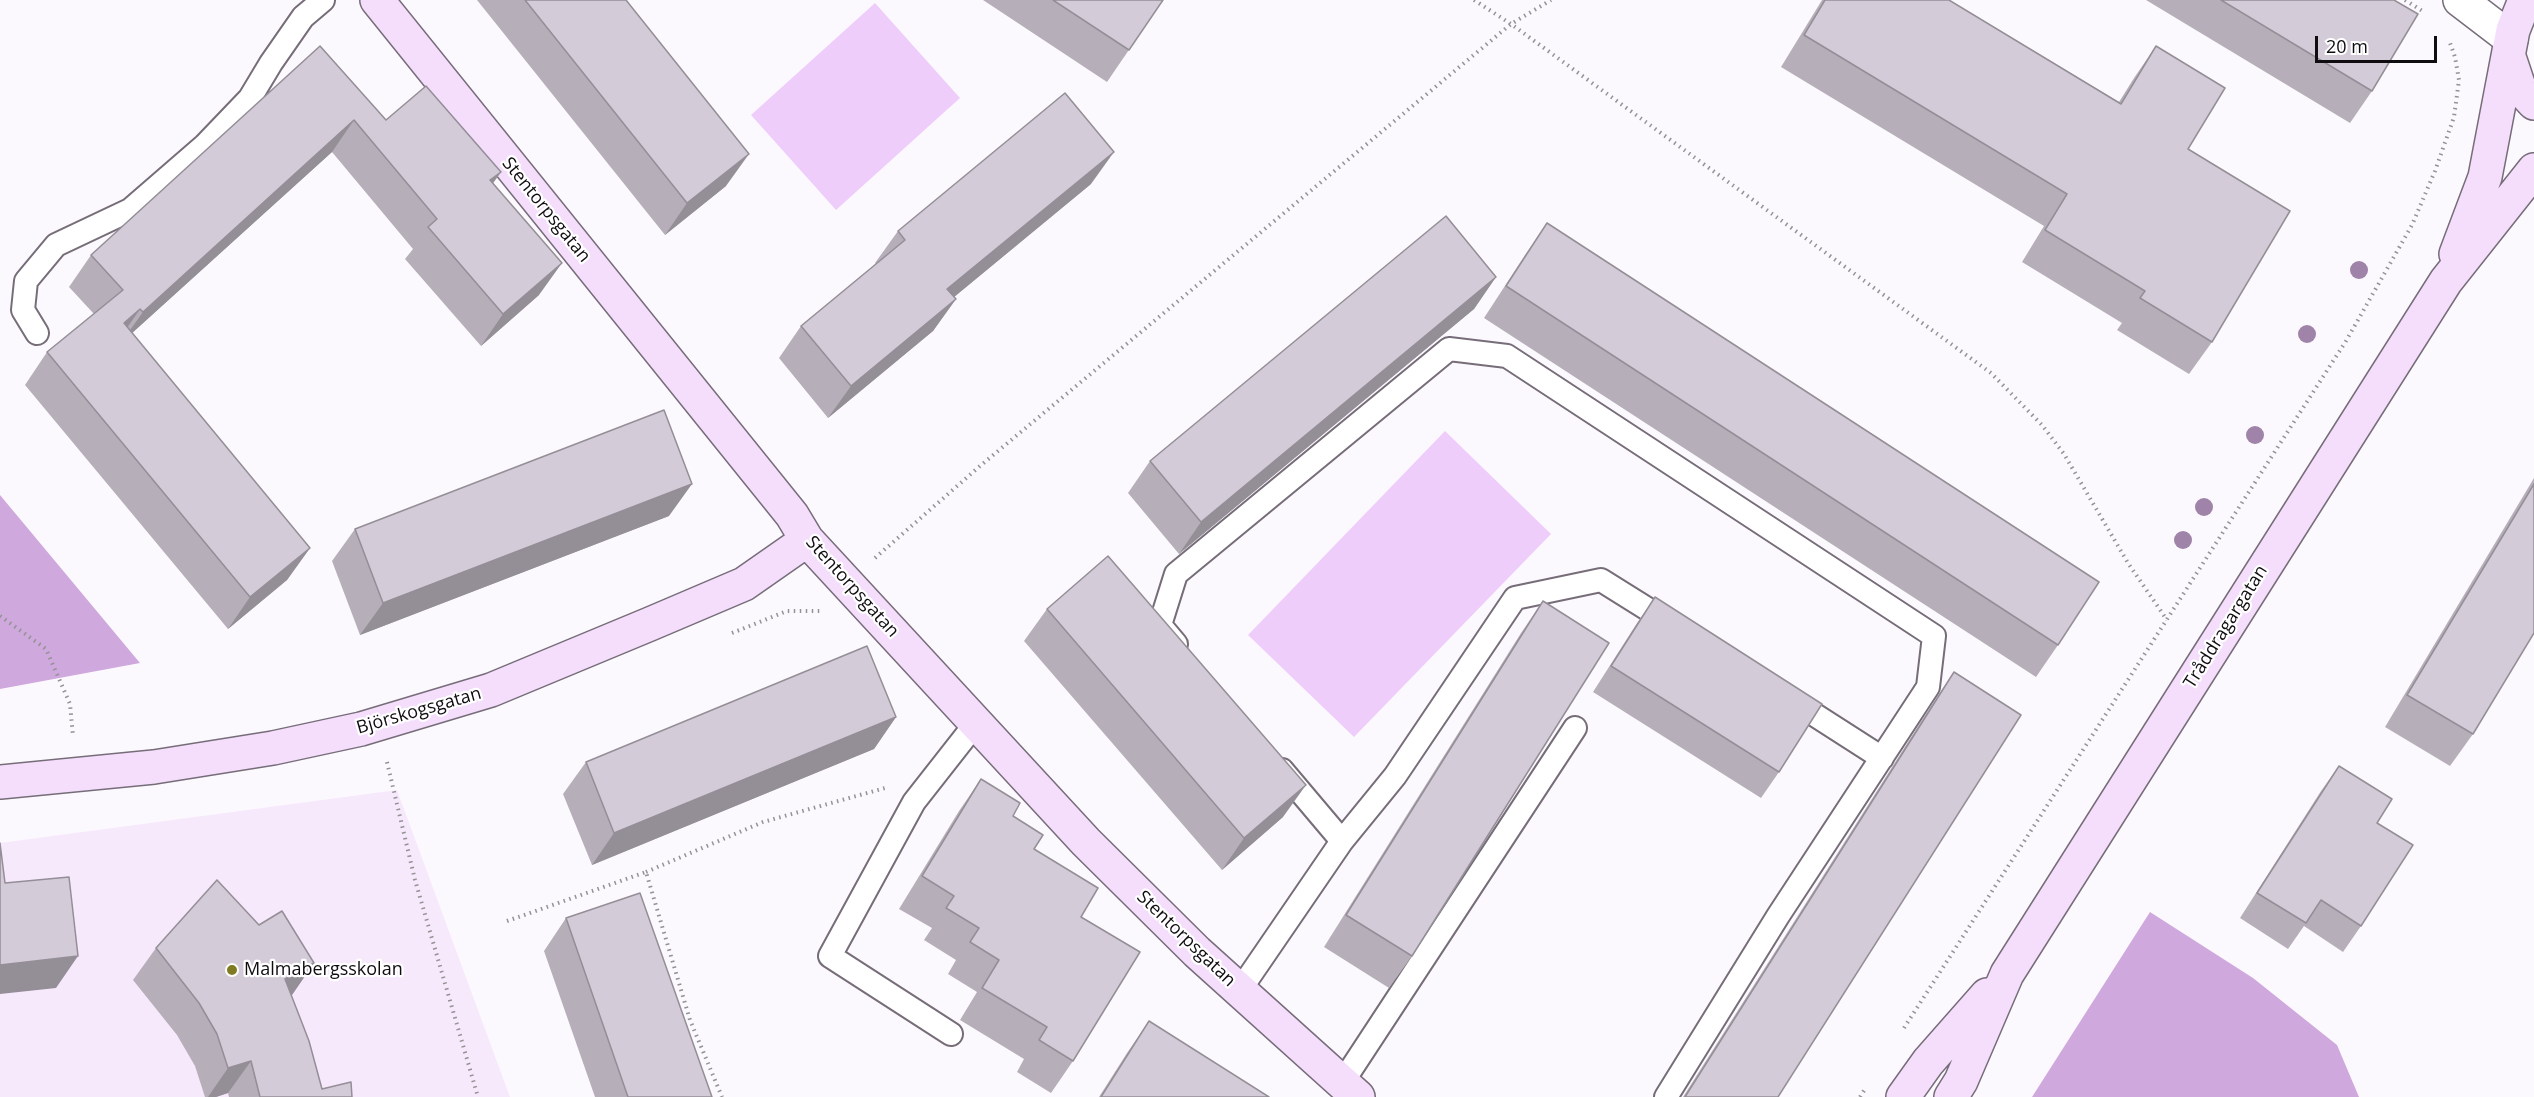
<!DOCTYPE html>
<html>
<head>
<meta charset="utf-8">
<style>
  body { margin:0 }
  #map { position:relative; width:2534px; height:1097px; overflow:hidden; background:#fcf9fe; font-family:"Open Sans",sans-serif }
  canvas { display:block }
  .scale { position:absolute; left:2315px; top:36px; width:122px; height:27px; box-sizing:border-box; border:3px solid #100d11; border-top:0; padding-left:8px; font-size:18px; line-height:21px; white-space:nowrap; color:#100d11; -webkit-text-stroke:4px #fff; paint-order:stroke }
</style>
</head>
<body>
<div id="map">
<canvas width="2534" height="1097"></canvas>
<div class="scale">20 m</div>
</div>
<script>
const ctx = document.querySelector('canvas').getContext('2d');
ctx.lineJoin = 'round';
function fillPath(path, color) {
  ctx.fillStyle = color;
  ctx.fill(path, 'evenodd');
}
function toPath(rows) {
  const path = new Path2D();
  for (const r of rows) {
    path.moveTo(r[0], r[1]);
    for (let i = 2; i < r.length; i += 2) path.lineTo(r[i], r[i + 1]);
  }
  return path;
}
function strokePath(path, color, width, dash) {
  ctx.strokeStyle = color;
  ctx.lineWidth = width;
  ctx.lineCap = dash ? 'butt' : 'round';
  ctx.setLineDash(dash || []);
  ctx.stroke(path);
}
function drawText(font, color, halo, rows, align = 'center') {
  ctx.font = font + ' "Open Sans",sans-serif';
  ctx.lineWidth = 4.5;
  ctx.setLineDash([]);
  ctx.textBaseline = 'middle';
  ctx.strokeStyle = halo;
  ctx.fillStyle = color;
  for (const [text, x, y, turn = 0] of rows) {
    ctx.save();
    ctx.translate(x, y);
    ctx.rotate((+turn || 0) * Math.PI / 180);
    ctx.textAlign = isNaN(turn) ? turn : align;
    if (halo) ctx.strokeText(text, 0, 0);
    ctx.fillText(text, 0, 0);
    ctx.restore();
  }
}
const built = toPath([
  [397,790,510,1097,0,1097,0,843]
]);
const green = toPath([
  [875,3,960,98,836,210,751,115],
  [1445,431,1551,534,1354,737,1248,635]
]);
const forest = toPath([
  [0,495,140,663,0,689],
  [2150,912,2253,978,2337,1045,2359,1097,2032,1097]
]);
const path = toPath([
  [1474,0,1511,24,1991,373,2042,425,2064,454,2128,563,2167,620],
  [2405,0,2424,12],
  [875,558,980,466,1511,24,1551,0],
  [0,616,46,649,70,704,73,736],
  [732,633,787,611,822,611],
  [387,762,415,880,478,1097],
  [646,872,763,822,885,788],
  [507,921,646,872,690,1020,722,1097],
  [1904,1028,2346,341,2412,225,2435,171,2454,117,2459,80,2455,57,2449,40],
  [1860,1097,1865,1089]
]);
const lane = toPath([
  [37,333,23,310,26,281,56,245,130,210,205,145,250,98,271,63,303,17,323,0],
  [1176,644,1160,625,1176,574,1449,349,1507,356,1934,636,1928,687,1778,916,1666,1097],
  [1790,699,1882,758],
  [1342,841,1395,776,1515,598,1601,580,1673,625],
  [1240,990,1342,841,1282,770],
  [951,1034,830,956,914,802,976,723],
  [1342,1083,1575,728]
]);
const street = toPath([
  [2460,0,2511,39]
]);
const secondary = toPath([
  [377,0,792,515,807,540,1086,842,1197,952,1358,1097],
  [2509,57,2519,87,2534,103],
  [2456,254,2485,177,2513,30,2525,0],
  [0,782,154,767,273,748,361,729,491,690,650,624,744,584,807,540],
  [1903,1097,1928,1062,1987,995],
  [1951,1097,1961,1081,2007,974,2446,281,2534,170]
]);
const trees = [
  [2359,270],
  [2307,334],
  [2255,435],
  [2204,507],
  [2183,540]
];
const wall = toPath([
  [477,0,626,0,726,186,665,235],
  [983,0,1163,0,1107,82],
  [1822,0,1949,0,2119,102,2134,78,2156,46,2188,149,2212,342,2189,374,2117,330,2122,323,2022,262,2044,226,1781,67],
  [2146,0,2394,0,2372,91,2350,123],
  [320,46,386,120,501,172,493,183,539,295,481,346,405,259,413,249,332,152,132,333,310,548,287,580,228,629,25,385,47,352,94,314,69,287,91,255],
  [1091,184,954,297,956,299,933,331,828,418,779,358,801,326,876,264,875,263,898,231],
  [1547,223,2058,645,2036,677,1484,318,1525,255],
  [1496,277,1474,309,1179,554,1128,493,1150,461],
  [2534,478,2534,633,2473,734,2450,766,2385,727],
  [669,516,360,635,332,561,355,529],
  [1655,597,1779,772,1761,798,1593,692,1637,623],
  [1543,601,1412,956,1389,988,1324,947,1521,633],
  [1047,609,1283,817,1222,870,1024,641],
  [1954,672,1778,1097,1683,1097,1932,704],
  [896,717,874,749,592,865,563,794,586,762],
  [2339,766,2377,823,2361,926,2343,952,2304,926,2288,949,2240,918,2321,791],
  [981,779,1013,816,1034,849,1081,917,1073,1061,1051,1093,1017,1072,1024,1059,960,1020,977,992,948,974,956,960,924,940,932,928,899,909,959,811],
  [566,918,712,1097,595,1097,544,951],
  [259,925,314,963,291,996,322,1089,352,1097,229,1097,228,1093,216,1097,205,1097,195,1066,177,1035,133,980,156,948],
  [1149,1021,1269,1097,1099,1097,1127,1053]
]);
const shadedWall = toPath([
  [354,120,332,152,120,344,143,312],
  [1114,152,1091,184,925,321,947,289],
  [749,154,726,186,665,235,687,203],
  [501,172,478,204,490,180],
  [562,263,539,295,481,346,503,314],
  [1496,277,1474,309,1179,554,1201,522],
  [956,299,933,331,828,418,851,386],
  [140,309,118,341,124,323],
  [692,484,669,516,360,635,383,603],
  [310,548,287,580,228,629,250,597],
  [896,717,874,749,592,865,614,833],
  [1306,785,1283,817,1222,870,1244,838],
  [78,956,56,988,0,994,0,965],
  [314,963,292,995,262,1011,285,979],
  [251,1061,228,1093,216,1097,208,1097,228,1068]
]);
const building = toPath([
  [525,0,626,0,749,154,687,203,525,0],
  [1053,0,1163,0,1129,50,1053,0],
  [1825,0,1949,0,2121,104,2156,46,2225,88,2188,149,2290,211,2212,342,2140,298,2145,291,2045,230,2067,194,1804,35,1825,0],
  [2221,0,2394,0,2418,14,2372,91,2221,0],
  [320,46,386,120,426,86,501,172,490,180,562,263,503,314,428,227,437,219,354,120,143,312,140,309,124,323,310,548,250,597,47,352,123,290,91,255,320,46],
  [1065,93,1114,152,947,289,956,299,851,386,801,326,905,240,898,231,1065,93],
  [1446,216,1496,277,1201,522,1150,461,1446,216],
  [1547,223,2099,582,2058,645,1506,286,1547,223],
  [664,410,692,484,383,603,355,529,664,410],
  [2534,484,2534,633,2473,734,2407,695,2534,484],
  [1108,556,1306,785,1244,838,1047,609,1108,556],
  [1655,597,1822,704,1779,772,1611,666,1655,597],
  [1543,601,1609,643,1412,956,1346,915,1543,601],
  [867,646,896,717,614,833,586,762,867,646],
  [1954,672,2021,715,1778,1097,1685,1097,1954,672],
  [2339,766,2392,799,2377,823,2413,845,2361,926,2321,900,2306,923,2257,893,2339,766],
  [981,779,1020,803,1013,816,1043,835,1034,849,1098,888,1081,917,1140,952,1073,1061,1039,1040,1047,1027,982,988,999,960,970,942,979,928,946,908,954,896,922,876,981,779],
  [0,843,5,883,69,877,78,956,0,965,0,843],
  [217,880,259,925,282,911,314,963,285,979,309,1041,322,1089,351,1082,352,1097,260,1097,251,1061,228,1068,217,1034,199,1003,156,948,217,880],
  [640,893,712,1097,628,1097,566,918,640,893],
  [1149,1021,1269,1097,1101,1097,1149,1021]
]);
const markers = [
  [232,970,6,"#7f7b22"]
];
const streetNames = [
  ["Stentorpsgatan",546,210,51],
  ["Stentorpsgatan",852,587,48],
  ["Tråddragargatan",2226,627,-58],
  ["Björskogsgatan",419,711,-16],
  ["Stentorpsgatan",1186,939,44]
];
const poiNames = [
  ["Malmabergsskolan",244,970]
];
fillPath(built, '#f7e9fc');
fillPath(green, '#efcdfb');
fillPath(forest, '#cfa8dd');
strokePath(lane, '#766d79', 26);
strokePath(street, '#766d79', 36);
strokePath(secondary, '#766d79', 36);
strokePath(path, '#959296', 4, [1.5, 4.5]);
strokePath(lane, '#fff', 22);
strokePath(street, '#fff', 33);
strokePath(secondary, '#f4defc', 33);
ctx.fillStyle = '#9f83a8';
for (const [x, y] of trees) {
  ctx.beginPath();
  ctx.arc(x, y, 9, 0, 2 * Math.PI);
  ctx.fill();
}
fillPath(wall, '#b6afba');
fillPath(shadedWall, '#948e97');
fillPath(building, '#d4cbd8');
strokePath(building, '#948e97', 1.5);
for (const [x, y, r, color] of markers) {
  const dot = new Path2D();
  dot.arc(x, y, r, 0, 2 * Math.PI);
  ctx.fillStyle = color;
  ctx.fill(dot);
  strokePath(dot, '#fff', 2);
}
drawText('18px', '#100d11', '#fff', streetNames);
drawText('18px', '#100d11', '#fff', poiNames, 'left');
</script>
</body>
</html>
